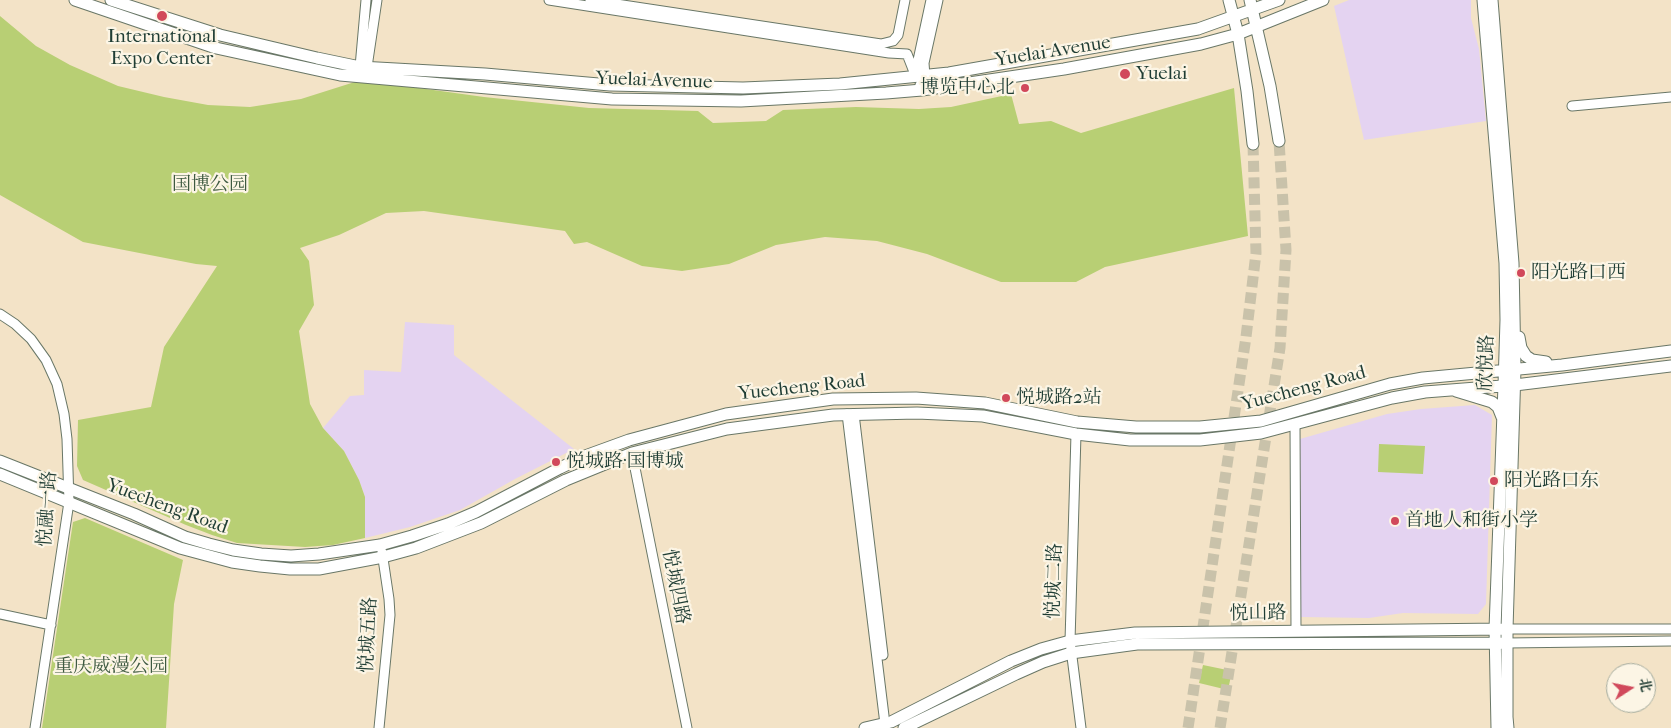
<!DOCTYPE html>
<html>
<head>
<meta charset="utf-8">
<style>
  body { margin:0 }
  #map { position:relative; width:1671px; height:728px; overflow:hidden; background:#f3e3c7; font-family:"IM FELL French Canon","Noto Serif SC",serif }
  canvas { display:block }
  .north { position:absolute; left:1606px; top:663px; width:50px; height:50px; box-sizing:border-box; background:#fcf5e5; border:1px solid #a4ab9e; border-radius:50%; rotate:79deg; font-size:14px; font-weight:700; line-height:20px; text-align:center; color:#1f3d34 }
  .north::after { content:''; display:block; margin:auto; width:18px; height:22px; background:#d1495b; clip-path:polygon(50% 0,100% 100%,50% 72%,0 100%) }
</style>
</head>
<body>
<div id="map">
<canvas width="1671" height="728"></canvas>
<div class="north">北</div>
</div>
<script>
const ctx = document.querySelector('canvas').getContext('2d');
ctx.lineJoin = 'round';
function fillPath(path, color) {
  ctx.fillStyle = color;
  ctx.fill(path, 'evenodd');
}
function toPath(rows) {
  const path = new Path2D();
  for (const r of rows) {
    path.moveTo(r[0], r[1]);
    for (let i = 2; i < r.length; i += 2) path.lineTo(r[i], r[i + 1]);
  }
  return path;
}
function strokePath(path, color, width, dash) {
  ctx.strokeStyle = color;
  ctx.lineWidth = width;
  ctx.lineCap = dash ? 'butt' : 'round';
  ctx.setLineDash(dash || []);
  ctx.stroke(path);
}
function drawText(font, color, halo, rows, align = 'center') {
  ctx.font = font + ' "IM FELL French Canon","Noto Serif SC",serif';
  ctx.lineWidth = 4.5;
  ctx.setLineDash([]);
  ctx.textBaseline = 'middle';
  ctx.strokeStyle = halo;
  ctx.fillStyle = color;
  for (const [text, x, y, turn = 0] of rows) {
    ctx.save();
    ctx.translate(x, y);
    ctx.rotate((+turn || 0) * Math.PI / 180);
    ctx.textAlign = isNaN(turn) ? turn : align;
    if (halo) ctx.strokeText(text, 0, 0);
    ctx.fillText(text, 0, 0);
    ctx.restore();
  }
}
const built = toPath([
  [1349,0,1471,0,1471,18,1479,49,1486,121,1364,140,1334,6],
  [405,322,454,325,454,355,574,449,515,479,460,510,410,527,365,538,365,497,359,480,344,451,323,428,350,396,364,395,364,370,401,372],
  [1475,405,1492,415,1486,604,1478,614,1403,613,1369,618,1301,617,1300,439,1387,414,1421,409]
]);
const green = toPath([
  [0,16,36,46,70,65,118,86,164,97,208,105,250,107,301,99,361,80,484,97,589,108,698,111,713,123,766,121,783,110,856,107,919,109,951,107,1011,94,1019,124,1051,121,1081,133,1234,88,1248,236,1105,267,1076,282,1001,282,927,254,877,241,825,237,776,245,729,264,682,271,642,266,587,242,574,244,565,231,424,211,386,213,339,235,300,248,309,261,314,305,299,331,310,404,323,428,344,451,359,480,365,497,365,538,333,545,305,547,237,543,212,535,186,525,83,480,77,466,78,420,151,407,164,347,217,266,196,264,83,242,0,195],
  [1379,444,1425,446,1423,474,1378,472],
  [85,518,183,560,174,604,166,728,42,728,73,522],
  [1203,665,1232,671,1228,690,1199,683]
]);
const majorTunnel = toPath([
  [1188,728,1246,337,1256,253,1253,144],
  [1220,728,1280,348,1286,250,1279,141]
]);
const minor = toPath([
  [549,0,889,53,907,54,916,77],
  [590,0,881,44,893,41,898,35,905,0],
  [361,72,360,67,366,0],
  [364,73,367,67,377,0],
  [917,73,917,65,931,0],
  [920,85,922,90,925,76,924,63,938,0],
  [1572,106,1671,97],
  [0,314,15,324,31,339,46,360,57,384,64,414,67,439,69,502,35,728],
  [847,414,885,724],
  [854,414,883,655],
  [1295,425,1296,631],
  [1076,434,1070,641,1081,728],
  [632,453,687,728],
  [0,614,51,625],
  [1507,629,1671,629],
  [1507,643,1671,641],
  [379,728,390,615,389,599,382,552]
]);
const major = toPath([
  [75,0,216,48,340,75,612,99,741,101,886,93,922,90,1064,69,1201,44,1238,34,1323,0],
  [111,0,220,35,317,58,360,67,485,74,610,85,743,88,840,84,949,73,1198,29,1279,0],
  [1229,0,1238,34,1247,91,1253,144],
  [1250,0,1270,86,1279,141],
  [1483,0,1505,263,1506,320,1504,385,1495,629,1497,728],
  [1492,0,1513,263,1515,369,1507,629,1507,717,1508,728],
  [1519,337,1521,348,1526,356,1532,360,1546,362],
  [1456,391,1492,402,1498,407,1502,417],
  [0,461,134,514,185,537,209,544,233,550,261,554,291,556,319,554,380,545,412,536,448,524,476,512,560,468,585,456,629,440,726,414,833,399,916,398,985,403,1077,422,1136,427,1200,427,1261,421,1390,384,1423,378,1562,365,1671,351],
  [0,474,180,548,232,562,260,566,290,569,319,569,383,557,416,548,481,523,566,480,632,453,727,429,833,415,917,413,983,416,1076,434,1130,440,1200,440,1261,433,1392,398,1425,392,1515,385,1671,366],
  [865,728,891,722,1011,661,1041,649,1070,641,1135,633,1503,629],
  [904,728,1016,674,1043,662,1071,653,1137,644,1502,643]
]);
const markers = [
  [162,16,6,"#d1495b"],
  [1125,74,6,"#d1495b"],
  [1025,88,5,"#d1495b"],
  [1521,273,5,"#d1495b"],
  [1006,398,5,"#d1495b"],
  [556,462,5,"#d1495b"],
  [1494,481,5,"#d1495b"],
  [1395,521,5,"#d1495b"]
];
const poiNames = [
  ["International",162,37,"center"],
  ["Expo Center",162,59,"center"],
  ["Yuelai",1136,74],
  ["博览中心北",1015,88,"right"],
  ["阳光路口西",1531,273],
  ["悦城路2站",1016,398],
  ["悦城路·国博城",566,462],
  ["阳光路口东",1504,481],
  ["首地人和街小学",1405,521]
];
const streetNames = [
  ["Yuelai Avenue",1053,52,-9],
  ["Yuelai Avenue",654,81,2],
  ["欣悦路",1487,363,-88],
  ["Yuecheng Road",802,388,-6],
  ["Yuecheng Road",1304,389,-15],
  ["Yuecheng Road",167,507,20],
  ["悦融一路",48,509,-86],
  ["悦城二路",1055,581,-88],
  ["悦城四路",675,587,79],
  ["悦山路",1258,614,-1],
  ["悦城五路",369,635,-87]
];
const parkNames = [
  ["国博公园",210,185],
  ["重庆威漫公园",111,667]
];
fillPath(built, '#e4d3f1');
fillPath(green, '#b8cf74');
strokePath(majorTunnel, '#c9c2aa', 11, [11, 5.5]);
strokePath(minor, '#697767', 11);
strokePath(major, '#697767', 13);
strokePath(minor, '#fff', 9);
strokePath(major, '#fff', 11);
for (const [x, y, r, color] of markers) {
  const dot = new Path2D();
  dot.arc(x, y, r, 0, 2 * Math.PI);
  ctx.fillStyle = color;
  ctx.fill(dot);
  strokePath(dot, '#fcf5e5', 2);
}
drawText('19px', '#1f3d34', '#fcf5e5', poiNames, 'left');
drawText('19px', '#1f3d34', '#fcf5e5', streetNames);
drawText('19px', '#3e5a41', '#fcf5e5', parkNames);
</script>
</body>
</html>
